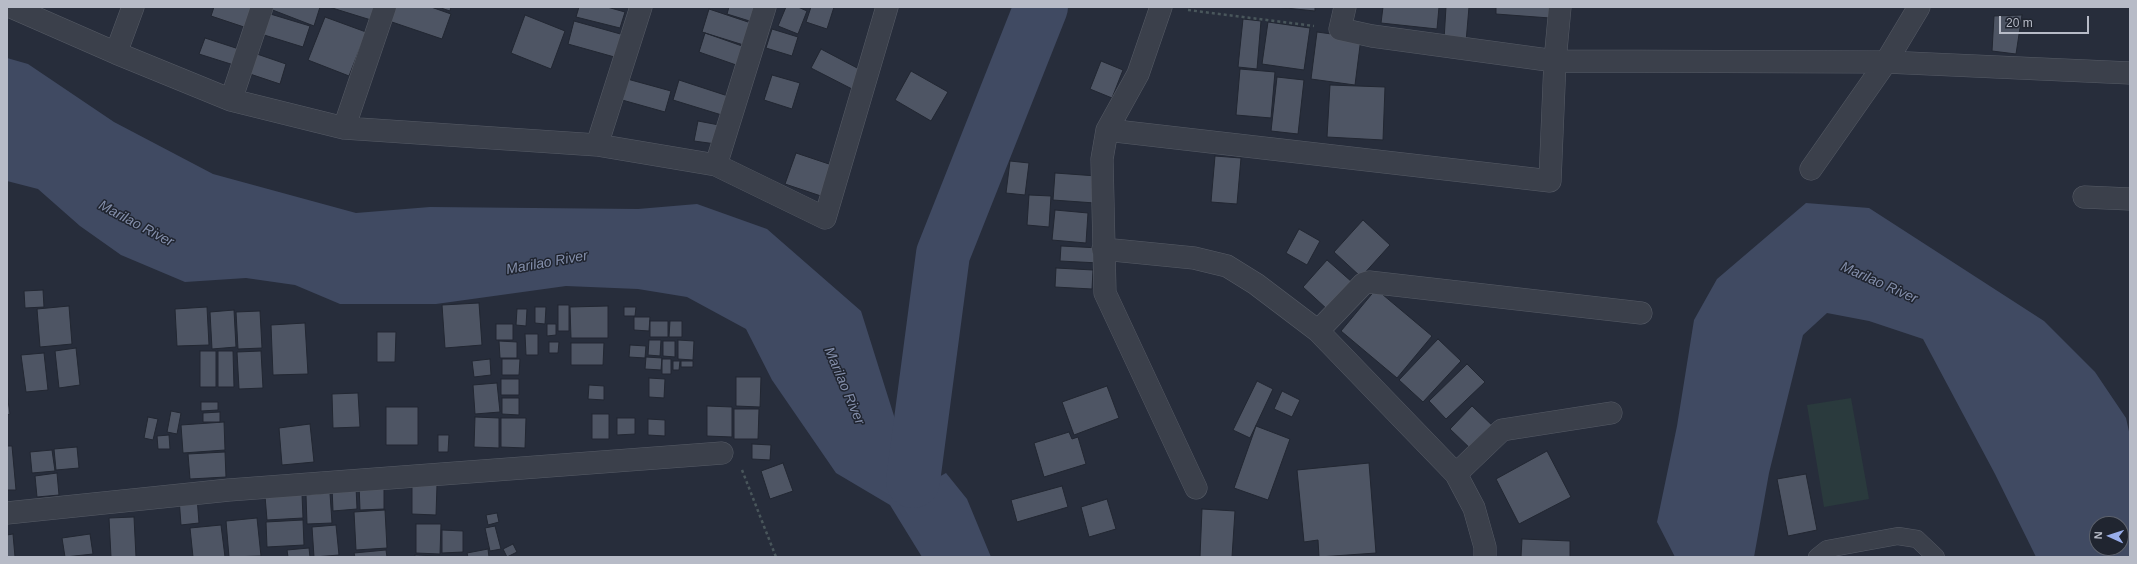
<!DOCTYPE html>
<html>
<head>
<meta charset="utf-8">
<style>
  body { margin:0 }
  #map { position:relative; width:2137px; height:564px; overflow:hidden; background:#272d3b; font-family:Arial,sans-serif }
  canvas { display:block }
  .frame { position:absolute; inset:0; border:8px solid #b7bbc7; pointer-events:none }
  .north { position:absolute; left:2089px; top:516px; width:40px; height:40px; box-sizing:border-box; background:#202530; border:1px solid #5c616c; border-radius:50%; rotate:273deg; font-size:11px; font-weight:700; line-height:16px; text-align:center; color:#b7bbc7 }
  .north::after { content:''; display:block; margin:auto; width:14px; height:18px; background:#98adea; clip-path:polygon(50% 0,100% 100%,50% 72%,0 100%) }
  .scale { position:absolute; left:1999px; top:16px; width:90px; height:18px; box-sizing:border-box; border:2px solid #b7bbc7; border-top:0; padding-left:5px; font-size:12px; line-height:14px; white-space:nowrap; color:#b7bbc7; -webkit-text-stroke:3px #202530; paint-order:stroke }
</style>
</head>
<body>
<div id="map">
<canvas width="2137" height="564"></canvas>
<div class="frame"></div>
<div class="north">N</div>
<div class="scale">20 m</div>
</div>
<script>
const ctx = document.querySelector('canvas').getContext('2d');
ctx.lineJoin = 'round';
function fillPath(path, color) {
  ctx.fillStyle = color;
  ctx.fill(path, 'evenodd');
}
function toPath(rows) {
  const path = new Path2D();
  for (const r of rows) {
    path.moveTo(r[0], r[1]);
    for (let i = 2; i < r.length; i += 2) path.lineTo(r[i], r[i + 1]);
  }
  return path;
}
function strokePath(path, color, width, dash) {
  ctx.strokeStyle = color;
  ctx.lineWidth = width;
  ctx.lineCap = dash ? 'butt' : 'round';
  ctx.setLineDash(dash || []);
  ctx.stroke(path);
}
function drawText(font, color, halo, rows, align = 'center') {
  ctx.font = font + ' Arial,sans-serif';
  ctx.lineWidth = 3;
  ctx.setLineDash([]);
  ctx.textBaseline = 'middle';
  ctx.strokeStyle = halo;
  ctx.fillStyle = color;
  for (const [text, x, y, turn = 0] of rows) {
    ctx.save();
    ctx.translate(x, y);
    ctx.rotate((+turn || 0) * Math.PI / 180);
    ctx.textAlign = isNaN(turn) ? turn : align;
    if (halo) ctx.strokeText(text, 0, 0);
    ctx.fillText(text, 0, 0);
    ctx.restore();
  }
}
const green = toPath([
  [1851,398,1869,499,1824,507,1807,405]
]);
const water = toPath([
  [7,58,28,64,114,122,213,174,356,213,430,207,638,209,697,204,767,229,861,311,917,489,946,473,967,499,991,557,922,557,890,505,836,473,772,380,746,329,687,297,638,289,566,286,436,304,340,304,295,285,246,278,185,282,121,255,80,226,38,189,7,181],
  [1806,203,1869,208,2044,321,2095,372,2126,418,2130,436,2130,557,2036,557,1995,474,1923,339,1869,321,1827,313,1803,335,1769,473,1754,557,1675,557,1657,522,1677,426,1694,320,1717,279],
  [2097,524,2121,524,2121,548,2097,548]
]);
const river = toPath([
  [913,481,943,254,1041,7]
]);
const building = toPath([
  [214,7,248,7,259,11,253,30,211,16,214,7],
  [271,7,320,7,314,26,270,9,271,7],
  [329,7,375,7,371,20,329,7],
  [391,7,431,7,451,14,442,39,386,20,391,7],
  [438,7,451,7,450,11,438,7],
  [579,7,607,7,625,12,620,28,576,17,579,7],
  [729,7,760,7,756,23,727,14,729,7],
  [786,7,798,7,807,11,798,34,778,26,786,7],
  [811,7,834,7,827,29,806,22,811,7],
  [1276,7,1315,7,1315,11,1276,7],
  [1383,7,1439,7,1437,29,1381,23,1383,7],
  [1446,7,1469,7,1466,42,1444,40,1446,7],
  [1496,7,1551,7,1550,18,1496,14,1496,7],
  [709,9,757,25,750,47,702,32,709,9],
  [267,13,310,26,303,47,261,34,267,13],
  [525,15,565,31,551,69,511,53,525,15],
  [2022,15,2016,54,1992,51,1994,16,2022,15],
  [325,17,366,32,349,76,308,60,325,17],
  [1243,19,1261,21,1257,69,1238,67,1243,19],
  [574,21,624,35,618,58,568,44,574,21],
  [1268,22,1310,28,1304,70,1262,64,1268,22],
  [772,29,798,37,792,56,766,48,772,29],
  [1317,32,1361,38,1355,85,1311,79,1317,32],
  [705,33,745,47,739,66,699,52,705,33],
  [205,38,242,50,237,66,199,54,205,38],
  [821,49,861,70,852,89,811,68,821,49],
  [254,53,286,64,280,84,247,73,254,53],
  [1101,61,1123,70,1112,98,1090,89,1101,61],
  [1240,69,1275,72,1271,118,1236,115,1240,69],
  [911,71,948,92,931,121,895,100,911,71],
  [772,75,800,83,792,109,764,100,772,75],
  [620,77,671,91,665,112,615,98,620,77],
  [1277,77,1304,80,1298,134,1271,131,1277,77],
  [679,80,731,97,725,116,673,100,679,80],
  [1330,85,1385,87,1383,140,1327,137,1330,85],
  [698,121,719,125,716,144,694,141,698,121],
  [796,153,832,165,821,196,785,184,796,153],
  [1215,156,1241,158,1237,204,1211,202,1215,156],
  [1010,161,1029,163,1025,195,1006,193,1010,161],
  [1055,173,1097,176,1095,203,1053,200,1055,173],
  [1029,195,1051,196,1049,227,1027,225,1029,195],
  [1055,210,1088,213,1086,243,1052,240,1055,210],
  [1363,220,1390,245,1361,277,1334,252,1363,220],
  [1299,229,1320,241,1307,265,1286,253,1299,229],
  [1061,246,1100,248,1099,263,1060,261,1061,246],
  [1327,260,1352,282,1328,310,1303,287,1327,260],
  [1056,268,1093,270,1092,289,1055,287,1056,268],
  [1376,289,1432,336,1397,378,1341,331,1376,289],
  [43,290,44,307,25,308,24,291,43,290],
  [479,303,482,345,445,348,442,305,479,303],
  [558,305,569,305,569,331,558,331,558,305],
  [69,306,72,344,40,347,37,309,69,306],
  [608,306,608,338,571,338,570,307,608,306],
  [207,307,209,345,177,346,175,309,207,307],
  [535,307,546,307,545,324,535,323,535,307],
  [624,307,636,307,635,316,624,316,624,307],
  [517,309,527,309,526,326,516,325,517,309],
  [234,310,236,347,212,349,210,312,234,310],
  [260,311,262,348,238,349,236,312,260,311],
  [634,317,650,317,649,331,634,330,634,317],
  [650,321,668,321,668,337,650,337,650,321],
  [670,321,682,321,682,337,669,337,670,321],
  [305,323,308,374,273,375,271,325,305,323],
  [496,324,513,324,513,340,496,340,496,324],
  [547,324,556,324,556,335,547,336,547,324],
  [377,332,396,332,395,362,377,362,377,332],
  [525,334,538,334,538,355,526,355,525,334],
  [1438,339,1461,361,1423,402,1399,380,1438,339],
  [649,340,661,340,660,356,648,355,649,340],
  [678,340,694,341,693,360,678,359,678,340],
  [499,341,517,342,517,358,500,358,499,341],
  [663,341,675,341,675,357,663,356,663,341],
  [549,342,559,342,558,353,549,353,549,342],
  [571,343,604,343,603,365,571,365,571,343],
  [630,345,646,346,645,358,629,357,630,345],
  [76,348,80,385,59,388,55,351,76,348],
  [200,351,216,351,216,387,200,387,200,351],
  [218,351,233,351,234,387,218,387,218,351],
  [261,351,263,388,239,389,237,352,261,351],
  [44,353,48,390,26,392,21,355,44,353],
  [646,357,662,358,661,370,645,369,646,357],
  [490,359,491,375,474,377,472,361,490,359],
  [502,359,520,359,519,375,502,375,502,359],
  [662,359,671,359,671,374,662,374,662,359],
  [673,361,680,361,679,370,673,370,673,361],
  [681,361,693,361,693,367,681,367,681,361],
  [1467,364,1485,382,1446,419,1429,401,1467,364],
  [736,377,761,377,760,407,736,406,736,377],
  [649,378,665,379,664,398,649,397,649,378],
  [501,379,519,379,519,395,501,395,501,379],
  [1257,381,1273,389,1250,438,1233,430,1257,381],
  [497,383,500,412,475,414,473,385,497,383],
  [589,385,604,386,604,400,588,399,589,385],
  [1107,386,1119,418,1074,435,1062,402,1107,386],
  [1282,391,1300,400,1292,417,1274,409,1282,391],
  [358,393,360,427,333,428,332,394,358,393],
  [7,394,10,414,7,415,7,394],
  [502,398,519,398,519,415,502,414,502,398],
  [201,402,218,402,218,410,201,411,201,402],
  [707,406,732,407,732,437,707,436,707,406],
  [1472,406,1496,429,1474,452,1450,429,1472,406],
  [386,407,418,407,418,445,386,445,386,407],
  [734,409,759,409,758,439,734,439,734,409],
  [171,411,181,413,177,434,167,432,171,411],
  [220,412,220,422,203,422,203,413,220,412],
  [592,414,609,414,609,439,592,439,592,414],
  [148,417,158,419,153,440,144,438,148,417],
  [475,417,499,418,499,448,474,447,475,417],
  [501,418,526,418,525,448,501,447,501,418],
  [617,418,635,418,635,434,617,435,617,418],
  [648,419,665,420,665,436,648,435,648,419],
  [224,422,225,450,183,453,181,425,224,422],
  [310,424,314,462,282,465,279,428,310,424],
  [1256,426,1290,439,1268,500,1234,488,1256,426],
  [1069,432,1072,439,1078,437,1086,464,1044,477,1034,443,1069,432],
  [169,435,170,449,158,449,157,436,169,435],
  [438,435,449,435,448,452,438,452,438,435],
  [752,444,771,445,770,460,752,459,752,444],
  [7,446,12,446,16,490,7,490,7,446],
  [77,447,79,468,56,470,54,449,77,447],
  [52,450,55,471,32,473,30,452,52,450],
  [1547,451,1571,497,1519,524,1496,479,1547,451],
  [225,452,226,477,190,479,188,454,225,452],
  [783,463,793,491,770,499,761,471,783,463],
  [1369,463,1376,553,1319,557,1318,540,1304,542,1297,470,1369,463],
  [57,473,59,495,37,497,35,476,57,473],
  [1806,474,1817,530,1788,536,1777,479,1806,474],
  [384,483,384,509,360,510,359,484,384,483],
  [412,485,437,485,436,515,412,514,412,485],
  [356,486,357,509,333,511,332,487,356,486],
  [1062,486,1068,507,1017,522,1011,500,1062,486],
  [330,493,332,523,307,524,306,495,330,493],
  [302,494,303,518,267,520,265,496,302,494],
  [197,497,199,523,181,525,179,498,197,497],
  [1107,499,1116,529,1089,537,1081,507,1107,499],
  [1202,509,1235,511,1232,557,1200,557,1202,509],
  [385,510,387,548,356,550,354,512,385,510],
  [497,513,499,522,488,525,486,515,497,513],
  [134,517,136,557,111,557,109,518,134,517],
  [257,518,261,556,229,557,226,521,257,518],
  [303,520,304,545,267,547,266,522,303,520],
  [416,524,441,524,440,554,416,553,416,524],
  [221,525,225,557,193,557,190,528,221,525],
  [336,525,339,555,314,557,312,527,336,525],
  [495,526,501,549,490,551,485,528,495,526],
  [442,530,463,531,463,552,442,553,442,530],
  [13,534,15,557,7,557,7,535,13,534],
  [90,534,93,554,65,557,62,538,90,534],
  [1522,539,1570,541,1570,557,1521,557,1522,539],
  [513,544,517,552,507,557,503,549,513,544],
  [309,548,310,557,288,557,287,550,309,548],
  [488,549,489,557,468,557,467,553,488,549],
  [386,550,387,557,355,557,354,553,386,550],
  [415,555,440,556,440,557,415,557,415,555]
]);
const path = toPath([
  [1188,10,1314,26],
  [742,470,776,557]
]);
const service = toPath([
  [1817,557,1827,549,1898,536,1917,539,1936,557]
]);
const minor = toPath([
  [11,7,116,53,231,100,344,128,597,145,716,165,825,218,887,7],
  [1161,7,1138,74,1107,130,1102,159,1105,293,1196,488],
  [1345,7,1340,29,1372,36,1555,61,1886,62,2130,73],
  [116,53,133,7],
  [231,100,262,7],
  [344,128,385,7],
  [1107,130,1550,181,1555,61,1560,7],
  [597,145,641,7],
  [716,165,765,7],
  [1811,169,1886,62,1919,7],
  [2084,197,2130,199],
  [1103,249,1194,258,1227,266,1256,284,1318,331,1456,474,1474,508,1485,547,1485,557],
  [1318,331,1363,284,1369,282,1641,313],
  [1456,474,1502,430,1611,413],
  [7,513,229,490,722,453]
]);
const waterNames = [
  ["Marilao River",136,224,28],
  ["Marilao River",547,263,-10],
  ["Marilao River",1879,283,24],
  ["Marilao River",844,386,67]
];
fillPath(green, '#2a3a3d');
fillPath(water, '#404a62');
strokePath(river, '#404a62', 54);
fillPath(building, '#4e5564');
strokePath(building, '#222732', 1);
strokePath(service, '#565b66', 18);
strokePath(minor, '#565b66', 23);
strokePath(path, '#49565b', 2.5, [3, 3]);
strokePath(service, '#3b404b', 17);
strokePath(minor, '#3b404b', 22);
drawText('italic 14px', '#838eaa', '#202530', waterNames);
</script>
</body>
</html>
